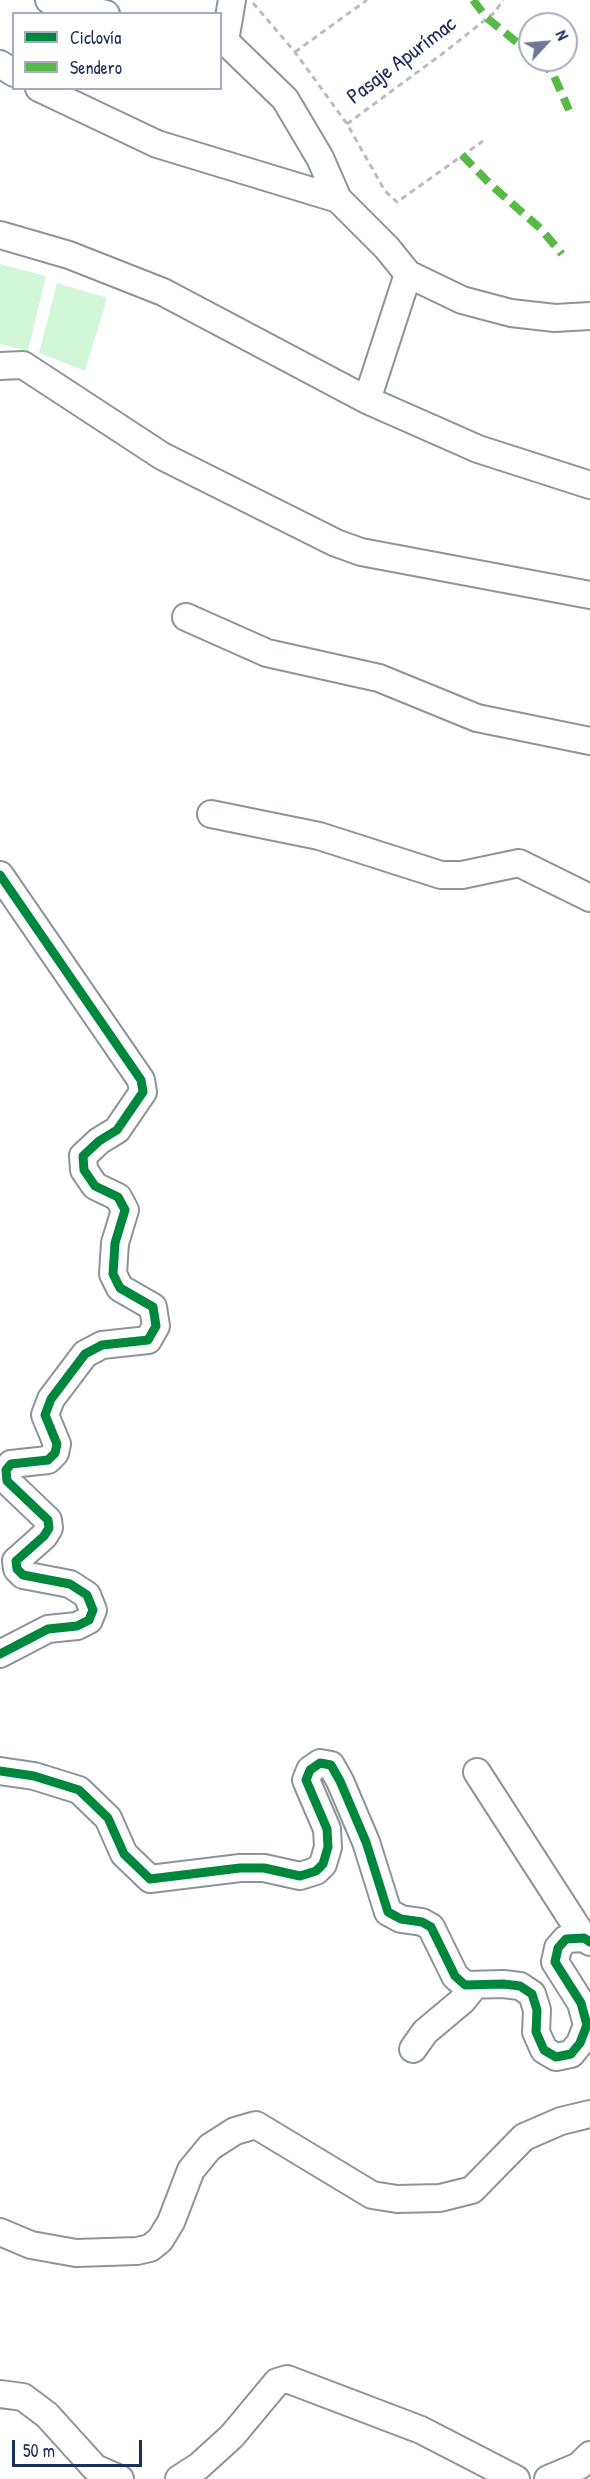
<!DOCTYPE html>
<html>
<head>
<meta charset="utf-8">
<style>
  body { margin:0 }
  #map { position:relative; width:590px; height:2479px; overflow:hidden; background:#fff; font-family:"Patrick Hand",sans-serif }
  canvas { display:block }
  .legend { position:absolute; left:12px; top:12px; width:210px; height:78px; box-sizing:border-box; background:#fff; border:2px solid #a4acbf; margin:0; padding:8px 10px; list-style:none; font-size:18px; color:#1b2f5e }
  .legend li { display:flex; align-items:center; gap:12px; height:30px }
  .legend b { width:30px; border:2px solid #a4acbf }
  .north { position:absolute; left:518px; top:12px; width:60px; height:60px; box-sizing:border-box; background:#fff; border:2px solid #a4acbf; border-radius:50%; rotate:64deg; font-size:16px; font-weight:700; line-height:24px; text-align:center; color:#1b2f5e }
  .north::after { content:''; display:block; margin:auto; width:21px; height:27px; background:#6b7896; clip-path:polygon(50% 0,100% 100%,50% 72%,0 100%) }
  .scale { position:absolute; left:12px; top:2440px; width:130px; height:27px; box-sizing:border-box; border:3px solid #1b2f5e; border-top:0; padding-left:8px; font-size:18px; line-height:21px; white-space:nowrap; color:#1b2f5e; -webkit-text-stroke:4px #fff; paint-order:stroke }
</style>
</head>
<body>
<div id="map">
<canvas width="590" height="2479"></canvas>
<ul class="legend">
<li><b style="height:8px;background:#00873e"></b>Ciclovía</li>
<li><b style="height:8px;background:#58b947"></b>Sendero</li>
</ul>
<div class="north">N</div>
<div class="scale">50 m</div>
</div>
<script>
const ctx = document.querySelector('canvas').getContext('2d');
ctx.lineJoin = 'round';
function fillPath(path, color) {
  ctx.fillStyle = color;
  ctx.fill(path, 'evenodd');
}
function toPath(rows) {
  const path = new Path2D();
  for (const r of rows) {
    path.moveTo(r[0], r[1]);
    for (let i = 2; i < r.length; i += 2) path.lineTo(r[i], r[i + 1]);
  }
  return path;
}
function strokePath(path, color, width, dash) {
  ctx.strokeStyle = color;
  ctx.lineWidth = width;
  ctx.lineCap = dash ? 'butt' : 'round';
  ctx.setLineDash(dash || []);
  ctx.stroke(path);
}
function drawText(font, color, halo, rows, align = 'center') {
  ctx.font = font + ' "Patrick Hand",sans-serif';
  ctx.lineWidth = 5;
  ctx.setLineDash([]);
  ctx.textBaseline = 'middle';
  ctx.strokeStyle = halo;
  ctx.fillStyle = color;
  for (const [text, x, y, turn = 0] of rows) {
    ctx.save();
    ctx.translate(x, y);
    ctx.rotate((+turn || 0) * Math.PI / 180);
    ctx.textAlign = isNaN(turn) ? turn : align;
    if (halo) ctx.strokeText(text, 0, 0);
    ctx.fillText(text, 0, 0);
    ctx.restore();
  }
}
const green = toPath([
  [0,264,46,276,28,351,0,344],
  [57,283,107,298,85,371,39,353]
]);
const path = toPath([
  [253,3,295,52,347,124,385,191,397,202,483,141],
  [295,52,367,0],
  [347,124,446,51,495,12,503,0]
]);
const minor = toPath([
  [49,0,106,14],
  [220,40,225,41,285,99,320,158,338,199],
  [225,41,232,0],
  [0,64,14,73],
  [39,88,157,144,338,199,387,248,408,274,462,300,511,313,555,318,590,316],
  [0,235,69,255,163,292,367,400,478,449,590,485],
  [0,366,23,365,162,456,336,543,361,552,590,595],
  [367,400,408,274],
  [186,617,267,653,379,678,477,718,590,741],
  [211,814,319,836,441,875,462,875,519,863,590,898],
  [0,875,141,1080,143,1092,117,1130,99,1141,83,1156,84,1170,95,1186,118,1197,125,1210,115,1243,113,1274,120,1288,153,1307,156,1326,148,1340,102,1345,85,1354,51,1399,45,1415,57,1444,55,1453,48,1460,11,1464,6,1470,7,1481,48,1520,49,1528,44,1536,16,1561,17,1569,23,1575,70,1584,87,1595,93,1610,89,1620,77,1626,48,1629,0,1654],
  [0,1771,34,1776,79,1790,108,1818,124,1854,150,1879,240,1868,264,1868,300,1876,316,1871,323,1864,328,1847,327,1829,306,1780,310,1770,320,1763,331,1765,340,1781,366,1842,388,1912,401,1919,422,1922,431,1927,455,1976,465,1985,503,1984,520,1986,532,1994,537,2010,536,2032,544,2050,556,2057,571,2054,580,2043,587,2025,581,2003,555,1962,558,1948,566,1939,584,1938,590,1942],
  [477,1772,584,1938],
  [413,2049,425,2032,462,2001,475,1985],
  [0,2232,31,2245,76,2253,137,2251,150,2248,160,2240,171,2222,191,2170,210,2147,235,2131,256,2125,372,2195,397,2199,440,2198,472,2190,524,2137,561,2121,590,2114],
  [0,2394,23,2397,47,2415,95,2468,120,2479],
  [179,2479,199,2466,232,2436,277,2382,287,2379,421,2430,516,2479],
  [548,2479,579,2466,590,2455]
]);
const quiet = toPath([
  [473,0,487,18,530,53],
  [539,60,553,74,569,110],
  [462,155,490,184,541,229,562,254]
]);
const cycleway = toPath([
  [0,875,141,1080,143,1092,117,1130,99,1141,83,1156,84,1170,95,1186,118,1197,125,1210,115,1243,113,1274,120,1288,153,1307,156,1326,148,1340,102,1345,85,1354,51,1399,45,1415,57,1444,55,1453,48,1460,11,1464,6,1470,7,1481,48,1520,49,1528,44,1536,16,1561,17,1569,23,1575,70,1584,87,1595,93,1610,89,1620,77,1626,48,1629,0,1654],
  [0,1771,34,1776,79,1790,108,1818,124,1854,150,1879,240,1868,264,1868,300,1876,316,1871,323,1864,328,1847,327,1829,306,1780,310,1770,320,1763,331,1765,340,1781,366,1842,388,1912,401,1919,422,1922,431,1927,455,1976,465,1985,503,1984,520,1986,532,1994,537,2010,536,2032,544,2050,556,2057,571,2054,580,2043,587,2025,581,2003,555,1962,558,1948,566,1939,584,1938,590,1942]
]);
const streetNames = [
  ["Pasaje Apurímac",402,61,-37]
];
fillPath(green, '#d2f6d8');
strokePath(minor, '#8e929a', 30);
strokePath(path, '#b9bcc1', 3, [6, 4.5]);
strokePath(minor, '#fff', 26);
strokePath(quiet, '#58b947', 8, [15, 8]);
strokePath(cycleway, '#00873e', 9);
drawText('22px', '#1b2f5e', '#fff', streetNames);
</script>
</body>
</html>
